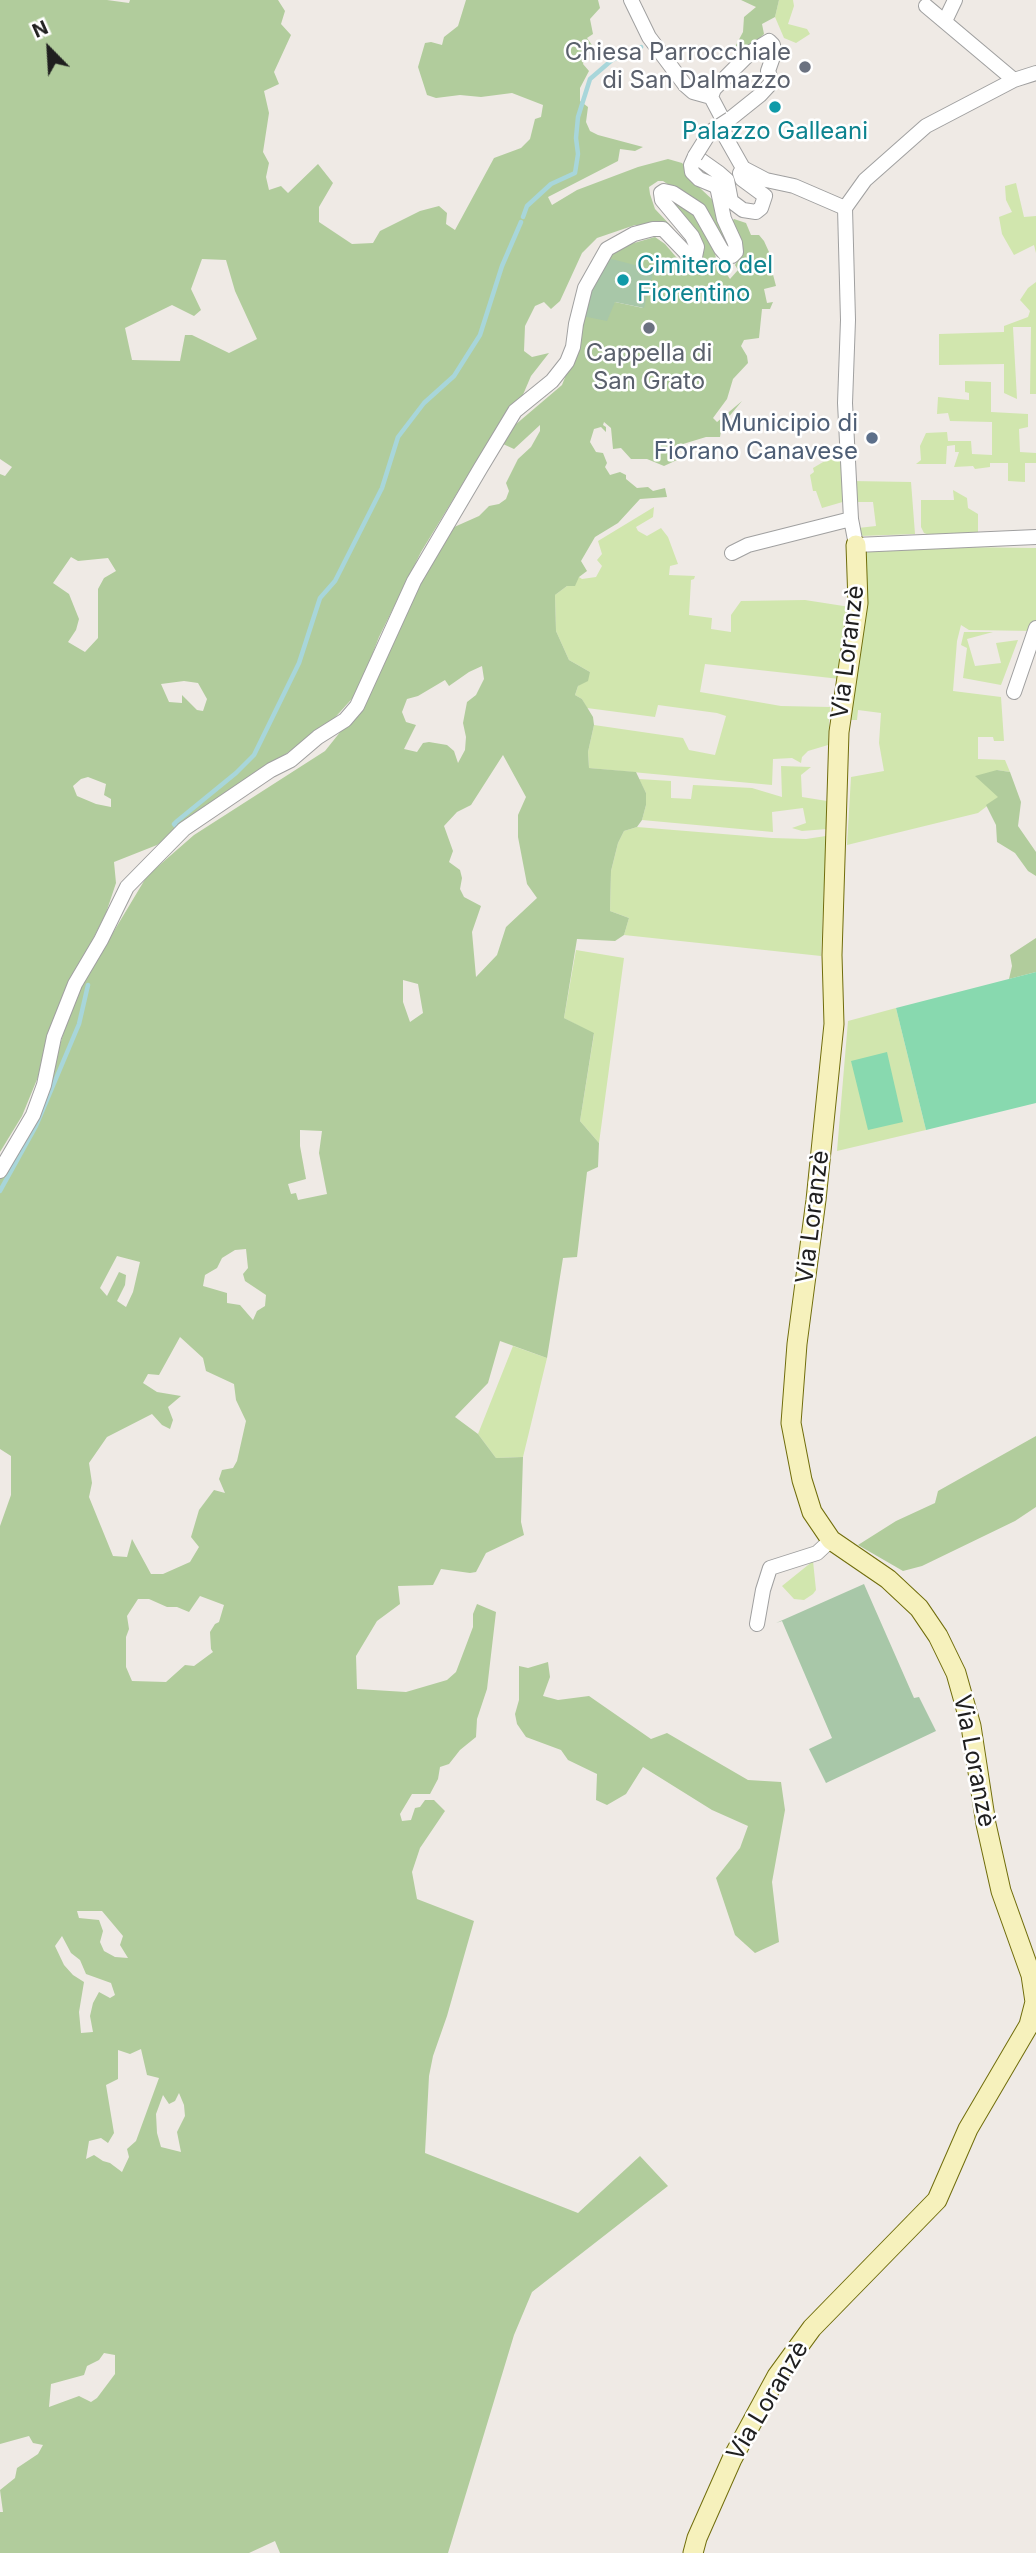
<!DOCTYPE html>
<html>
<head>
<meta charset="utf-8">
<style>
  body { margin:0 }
  #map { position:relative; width:1036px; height:2553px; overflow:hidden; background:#efeae5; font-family:Inter,sans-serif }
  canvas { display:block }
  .north { position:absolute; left:14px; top:14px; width:70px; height:70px; -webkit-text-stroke:5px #fff; paint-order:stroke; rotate:336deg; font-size:19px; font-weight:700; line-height:28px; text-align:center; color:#1f1f1f }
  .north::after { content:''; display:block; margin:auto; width:24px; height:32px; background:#1f1f1f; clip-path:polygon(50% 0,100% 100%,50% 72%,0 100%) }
</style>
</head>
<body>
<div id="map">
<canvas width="1036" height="2553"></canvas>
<div class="north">N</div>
</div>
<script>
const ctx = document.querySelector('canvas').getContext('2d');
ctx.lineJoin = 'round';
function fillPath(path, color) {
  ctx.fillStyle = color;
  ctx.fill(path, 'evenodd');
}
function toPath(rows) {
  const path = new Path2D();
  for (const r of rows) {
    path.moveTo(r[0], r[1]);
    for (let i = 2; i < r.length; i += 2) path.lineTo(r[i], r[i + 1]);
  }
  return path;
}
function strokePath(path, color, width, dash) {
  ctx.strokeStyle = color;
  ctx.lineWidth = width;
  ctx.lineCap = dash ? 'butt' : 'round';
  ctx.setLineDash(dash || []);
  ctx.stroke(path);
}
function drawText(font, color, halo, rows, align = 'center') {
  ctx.font = font + ' Inter,sans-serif';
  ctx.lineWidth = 5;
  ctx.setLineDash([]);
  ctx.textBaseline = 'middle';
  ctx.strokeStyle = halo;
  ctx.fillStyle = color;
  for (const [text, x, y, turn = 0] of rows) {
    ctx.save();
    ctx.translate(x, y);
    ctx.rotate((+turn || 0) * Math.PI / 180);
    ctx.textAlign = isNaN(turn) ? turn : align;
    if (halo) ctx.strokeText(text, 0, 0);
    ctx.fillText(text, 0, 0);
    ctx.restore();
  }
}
const grass = toPath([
  [779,0,793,0,794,6,788,24,807,29,810,34,796,43,784,38,775,17],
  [1016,183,1024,217,1036,216,1036,253,1034,245,1014,255,1002,234,999,217,1012,212,1006,200,1005,186],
  [1036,282,1036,394,1030,394,1031,327,1013,327,1017,399,1004,393,1004,364,939,365,939,334,1004,332,1004,326,1028,317,1030,311,1020,300,1028,288],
  [965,381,991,382,991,412,1028,414,1028,427,1019,429,1020,452,1036,453,1036,463,1025,463,1025,482,1008,481,1008,463,990,463,990,467,975,469,973,466,954,467,959,452,955,452,955,445,947,446,946,464,916,464,921,460,920,446,926,433,947,432,948,441,971,441,972,454,992,455,992,422,950,421,948,413,937,414,938,397,969,400,969,393,965,392],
  [845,449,846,501,822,508,816,491,813,491,810,475,814,472,813,468],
  [852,481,911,482,915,534,860,536,858,528,876,526,873,502,855,502],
  [953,490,967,498,968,508,978,514,978,533,932,536,924,533,921,527,921,500,954,500],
  [654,507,653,517,636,527,638,531,647,536,661,528,668,537,678,564,670,566,669,575,695,576,694,579,691,580,689,615,712,618,711,629,731,632,731,615,741,601,805,600,850,607,840,679,705,664,700,692,781,706,830,707,828,745,808,751,802,757,801,763,792,758,773,759,772,785,589,768,588,752,594,725,683,738,689,750,715,755,726,716,717,713,658,705,655,717,587,708,582,699,575,695,578,686,590,672,569,660,556,631,555,595,579,577,582,579,596,577,602,566,597,560,602,554,598,541],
  [957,547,1036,548,1036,624,1033,631,969,630,961,625,957,641,953,691,1001,697,1004,741,994,741,993,737,978,737,978,759,1005,760,1010,772,997,770,999,797,978,813,847,845,851,777,884,771,879,743,881,713,858,710,857,720,847,720,860,551],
  [964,632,993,632,967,639,975,666,1001,663,996,643,1018,640,1001,685,963,678,967,648,961,645],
  [781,766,811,767,801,775,802,797,827,801,827,829,802,831,792,828,806,823,803,808,772,812,773,832,642,820,646,805,646,793,639,779,671,781,671,798,691,799,693,785,752,788,782,797],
  [637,827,772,838,806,839,826,836,821,956,624,935,629,918,610,911,611,871,618,843,624,831],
  [576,950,624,958,599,1143,580,1121,594,1034,564,1018],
  [896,1008,926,1130,837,1151,848,1021],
  [513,1346,547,1358,523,1457,496,1458,478,1434],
  [813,1561,816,1590,813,1594,804,1600,794,1599,782,1586]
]);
const forest = toPath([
  [0,0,107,0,129,3,130,0,278,0,285,11,281,24,291,35,274,72,279,84,264,91,269,113,263,152,269,163,266,177,269,190,281,186,288,193,318,164,333,183,319,207,319,222,352,244,373,243,380,231,420,211,439,206,447,213,446,224,455,230,494,158,521,148,530,139,535,119,541,117,543,105,512,93,481,97,460,95,436,98,427,95,418,67,425,43,431,42,442,45,444,37,458,26,466,0,598,0,600,8,590,19,593,34,587,38,592,45,588,47,583,64,589,71,580,88,580,101,588,107,586,122,590,131,598,135,643,147,635,151,620,149,618,161,548,197,552,205,577,190,638,167,668,159,682,163,685,166,686,175,716,203,729,237,728,248,717,227,703,208,663,181,658,181,649,187,650,194,655,209,672,227,678,239,647,225,635,225,597,238,582,253,560,301,551,309,544,302,535,306,525,326,524,351,532,357,549,353,531,376,522,397,512,406,496,429,421,552,379,637,358,692,331,722,157,845,114,862,116,883,106,913,66,993,38,1077,22,1116,0,1152,0,474,5,476,12,467,0,459],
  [202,259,226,260,235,291,257,339,229,353,192,335,185,335,180,361,132,360,125,328,172,305,194,316,201,310,191,289],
  [71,557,78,561,108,558,116,571,104,578,98,589,98,638,85,652,68,642,76,630,79,619,69,594,53,583],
  [184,681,198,683,207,699,203,711,197,710,182,695,182,703,169,702,161,684],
  [88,777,106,784,104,795,111,799,111,807,96,804,77,796,73,786,81,779],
  [741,0,779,0,775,17,762,24,764,34,743,55,735,47,743,32,744,17,756,7],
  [669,197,700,219,710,235,716,258,730,279,738,270,735,265,742,253,729,224,734,219,746,223,751,235,759,235,764,241,769,252,768,266,771,267,776,286,764,289,767,303,773,302,770,309,762,309,759,338,744,340,741,346,747,356,748,363,733,379,727,399,713,418,717,422,742,401,722,425,720,437,706,437,683,444,677,460,664,466,647,459,631,459,621,448,613,449,611,428,604,422,603,425,606,427,606,432,601,427,594,429,590,442,596,452,603,453,607,463,605,467,610,475,620,472,626,475,626,479,637,488,648,487,653,491,665,488,667,497,640,499,618,523,595,537,581,561,587,571,579,577,575,586,567,586,555,595,556,631,569,660,590,672,588,681,578,686,575,695,582,699,593,717,594,725,588,752,589,768,636,772,646,793,646,805,642,820,637,827,624,831,618,843,611,871,610,911,629,918,624,935,615,941,577,939,564,1018,594,1033,580,1121,599,1143,598,1167,587,1172,577,1257,563,1258,547,1358,500,1341,488,1383,455,1417,478,1434,496,1458,523,1457,521,1522,524,1535,486,1553,476,1572,470,1573,441,1569,433,1585,398,1586,400,1604,377,1621,356,1656,357,1689,406,1692,447,1680,456,1672,473,1627,473,1614,477,1604,496,1612,487,1689,477,1719,476,1737,460,1750,449,1764,440,1767,438,1779,430,1794,412,1794,400,1814,402,1821,411,1820,415,1808,420,1807,425,1800,434,1800,445,1811,420,1848,412,1872,417,1899,474,1921,447,2016,433,2056,429,2076,425,2153,578,2213,640,2156,668,2186,532,2292,514,2335,448,2553,280,2553,275,2541,249,2553,0,2553,0,2512,3,2512,0,2490,15,2478,17,2468,38,2454,43,2445,33,2443,29,2436,0,2444,0,1526,11,1495,11,1456,0,1449,0,1179,39,1113,75,996,147,876,194,835,325,751,365,701,417,588,452,528,479,516,489,506,499,504,506,499,509,491,506,483,518,459,531,447,540,431,540,425,514,449,503,444,515,425,562,385,581,337,581,316,615,302,643,308,604,257,615,252,620,247,655,237,665,244,682,264,697,262],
  [482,666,484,679,476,695,467,702,463,723,466,737,465,750,458,763,454,751,447,745,429,742,423,743,417,752,404,749,416,725,406,722,402,712,407,699,418,696,445,680,449,686,469,672],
  [503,755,526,797,518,815,518,837,527,884,537,898,506,927,497,955,476,977,472,932,481,906,464,897,460,889,462,878,460,870,449,862,453,851,444,826,457,812,471,805],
  [403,980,418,984,423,1013,410,1022,403,1002],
  [300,1130,322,1131,319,1153,327,1194,298,1200,296,1193,291,1194,288,1184,306,1179,300,1146],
  [246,1249,248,1268,243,1274,245,1281,266,1295,265,1306,257,1311,253,1320,240,1305,227,1303,227,1293,203,1286,205,1275,217,1268,222,1258,235,1250],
  [117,1256,140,1262,133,1292,126,1307,117,1301,125,1285,126,1275,119,1272,107,1296,100,1288],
  [180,1337,203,1358,206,1371,234,1384,236,1400,246,1421,237,1461,233,1468,222,1470,219,1479,225,1493,214,1490,199,1510,191,1537,199,1547,190,1562,163,1574,151,1574,132,1539,127,1557,113,1556,89,1497,92,1483,89,1463,107,1437,152,1414,162,1425,170,1429,173,1420,168,1407,181,1396,157,1392,143,1383,148,1374,159,1375],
  [200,1596,224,1605,219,1622,215,1624,210,1632,211,1649,213,1652,194,1666,185,1665,166,1682,132,1681,126,1667,126,1637,129,1629,127,1616,138,1599,149,1599,167,1607,177,1607,189,1612],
  [77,1911,102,1911,123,1936,120,1945,128,1958,115,1957,104,1951,100,1942,103,1931,99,1920,79,1918],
  [62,1936,71,1953,80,1960,86,1974,111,1983,115,1995,110,1998,99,1992,93,2003,90,2016,93,2032,81,2033,79,2012,84,1982,73,1975,64,1965,55,1946],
  [141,2049,147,2075,159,2078,136,2141,127,2149,129,2157,122,2172,110,2163,103,2161,94,2155,86,2159,89,2141,101,2138,108,2143,114,2133,106,2085,118,2079,118,2050,130,2054],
  [179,2093,184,2105,185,2116,177,2132,181,2152,161,2147,157,2133,156,2114,163,2095,169,2104,175,2101],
  [104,2353,115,2355,115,2374,97,2398,91,2402,79,2396,49,2407,51,2384,84,2375,87,2366,99,2360],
  [997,770,1010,772,1021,802,1018,826,1036,852,1036,876,1028,871,1015,853,997,842,996,825,986,805,998,797,975,776],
  [1036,938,1036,972,1009,979,1012,966,1010,955],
  [1036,1436,1036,1507,1015,1521,922,1566,903,1571,858,1545,896,1521,935,1503,938,1491],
  [548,1662,550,1677,543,1696,558,1700,589,1696,651,1739,667,1733,748,1780,781,1782,785,1810,772,1882,779,1942,755,1953,735,1935,716,1878,740,1848,748,1826,712,1810,643,1767,626,1794,607,1805,596,1800,597,1774,568,1760,561,1750,526,1737,517,1724,515,1714,519,1700,519,1666,528,1668]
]);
const cemetery = toPath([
  [604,257,654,270,644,308,615,302,607,321,582,316],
  [864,1584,914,1698,919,1697,936,1731,826,1783,809,1749,832,1738,782,1621,776,1623]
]);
const pitch = toPath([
  [1036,972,1036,1103,926,1130,896,1008],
  [887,1052,903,1122,868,1130,851,1061]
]);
const stream = toPath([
  [523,217,527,206,551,184,575,173,578,154,576,138,578,117,590,79,612,60,641,47],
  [180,831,174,824,176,822,236,773,254,755,299,663,320,598,335,581,382,488,398,437,424,403,454,376,480,335,502,266,521,222],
  [0,1191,36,1126,79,1024,88,985]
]);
const street = toPath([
  [631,0,649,37,685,85,693,92,711,97],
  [926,6,1014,80],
  [945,21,955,0],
  [711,97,721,116,726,138,743,168,766,180,794,186,845,208],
  [711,97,714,89,751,52,769,41,773,45,774,54,768,71,772,82,760,95,730,119],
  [845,208,848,320,845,403,851,519,856,545,1036,537],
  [845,208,865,180,926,126,1014,80,1036,73],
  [732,553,748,545,851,519],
  [1014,692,1036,628],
  [0,1171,33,1115,44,1085,54,1037,75,984,101,940,127,887,184,829,271,770,291,760,318,737,345,720,357,706,414,581,480,469,515,411,552,381,567,362,573,347,576,324,585,288,607,249,634,234,653,229,663,229,689,256,695,257,697,247,692,236,662,200,661,193,664,191,673,193,699,210,721,249,727,256,732,256,736,252,735,243,724,219,718,191,716,186,699,179,692,172,691,165,695,156,719,173,727,180,731,201,743,210,756,212,761,208,765,196,742,179,740,173,743,168],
  [757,1624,763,1590,770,1568,817,1553,831,1540]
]);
const secondary = toPath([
  [693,2553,697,2538,732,2459,777,2376,812,2328,937,2200,968,2129,1029,2025,1035,2002,1031,1975,1001,1891,986,1824,971,1726,956,1673,938,1636,919,1608,888,1579,831,1540,812,1512,802,1480,791,1423,797,1344,816,1200,834,1024,832,955,839,732,858,603,856,545]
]);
const streetBridge = toPath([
  [695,156,710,132,730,119]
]);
const markers = [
  [805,67,7,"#6b7280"],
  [775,107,7,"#0f9aa8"],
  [623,280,7,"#0f9aa8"],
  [649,328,7,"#6b7280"],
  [872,438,7,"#5c6f8a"]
];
const worshipNames = [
  ["Chiesa Parrocchiale",791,53],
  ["di San Dalmazzo",791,81],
  ["Cappella di",649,354,"center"],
  ["San Grato",649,382,"center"]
];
const cultureNames = [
  ["Palazzo Galleani",775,132],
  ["Cimitero del",637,266,"left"],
  ["Fiorentino",637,294,"left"]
];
const serviceNames = [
  ["Municipio di",858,424],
  ["Fiorano Canavese",858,452]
];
const streetNames = [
  ["Via Loranzè",848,652,-83],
  ["Via Loranzè",813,1217,-83],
  ["Via Loranzè",974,1761,79],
  ["Via Loranzè",768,2401,-59]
];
fillPath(grass, '#d1e6ae');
fillPath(forest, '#b1cc9c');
fillPath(cemetery, '#a8c7a8');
fillPath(pitch, '#88d9af');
strokePath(stream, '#a8d6da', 4.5);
strokePath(street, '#a0a0a0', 16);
strokePath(secondary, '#706d0b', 21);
strokePath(street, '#fff', 14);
strokePath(secondary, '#f6f1bc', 19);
strokePath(streetBridge, '#a0a0a0', 16, []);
strokePath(streetBridge, '#fff', 14);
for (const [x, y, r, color] of markers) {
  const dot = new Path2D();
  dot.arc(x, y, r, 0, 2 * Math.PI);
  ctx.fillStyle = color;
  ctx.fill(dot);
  strokePath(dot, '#fff', 2.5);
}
drawText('24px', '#5b616d', '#fff', worshipNames, 'right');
drawText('24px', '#0d838f', '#fff', cultureNames);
drawText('24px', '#4e5e75', '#fff', serviceNames, 'right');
drawText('24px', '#1f1f1f', '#fff', streetNames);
</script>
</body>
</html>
